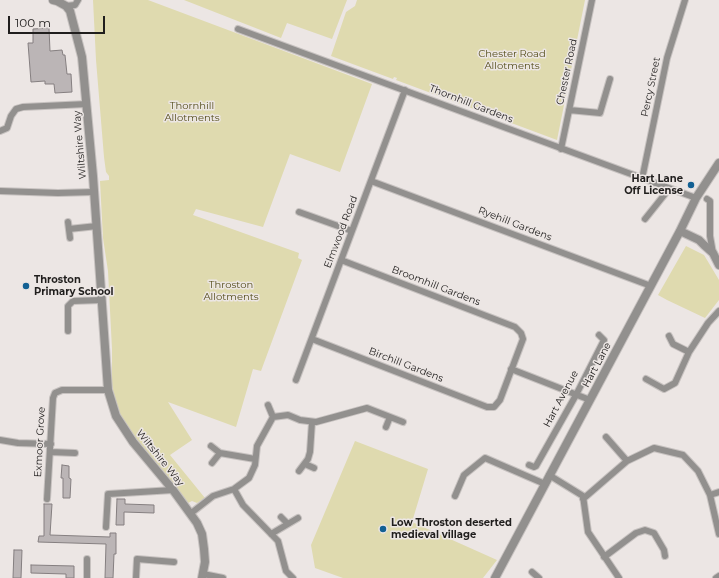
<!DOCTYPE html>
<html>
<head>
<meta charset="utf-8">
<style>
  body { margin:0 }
  #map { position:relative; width:719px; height:578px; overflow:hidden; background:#ece6e4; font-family:Montserrat,sans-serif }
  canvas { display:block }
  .scale { position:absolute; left:8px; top:16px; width:97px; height:18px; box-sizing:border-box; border:2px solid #201e1d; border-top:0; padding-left:5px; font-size:12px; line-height:14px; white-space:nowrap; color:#201e1d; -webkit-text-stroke:3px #ece6e4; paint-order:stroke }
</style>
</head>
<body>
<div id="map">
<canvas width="719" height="578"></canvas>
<div class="scale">100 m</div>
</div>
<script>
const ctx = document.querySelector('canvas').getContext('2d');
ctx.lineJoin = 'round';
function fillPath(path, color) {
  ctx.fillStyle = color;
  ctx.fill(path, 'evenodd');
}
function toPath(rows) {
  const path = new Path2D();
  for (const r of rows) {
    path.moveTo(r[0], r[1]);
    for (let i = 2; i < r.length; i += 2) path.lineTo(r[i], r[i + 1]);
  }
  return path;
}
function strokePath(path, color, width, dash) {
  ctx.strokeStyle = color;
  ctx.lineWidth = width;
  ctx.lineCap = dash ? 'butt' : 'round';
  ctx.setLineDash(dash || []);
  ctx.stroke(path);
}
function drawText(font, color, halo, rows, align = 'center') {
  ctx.font = font + ' Montserrat,sans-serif';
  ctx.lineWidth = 3;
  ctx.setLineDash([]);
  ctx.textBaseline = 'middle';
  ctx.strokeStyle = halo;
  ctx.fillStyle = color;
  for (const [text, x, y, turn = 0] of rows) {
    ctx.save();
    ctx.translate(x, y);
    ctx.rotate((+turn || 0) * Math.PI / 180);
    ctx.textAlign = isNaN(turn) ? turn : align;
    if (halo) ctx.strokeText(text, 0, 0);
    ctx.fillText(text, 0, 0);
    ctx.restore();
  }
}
const green = toPath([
  [93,0,148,0,372,84,340,172,290,154,263,227,196,209,193,215,299,253,298,258,302,260,261,371,253,369,236,427,168,402,192,440,170,455,205,498,197,503,192,501,188,503,130,433,118,411,112,386,112,349,108,271,103,238,100,181,109,180,109,176,106,172,104,157,96,60],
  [184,0,347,0,332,39,287,23,281,38],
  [357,0,585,0,557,140,396,80,397,78,394,77,393,79,331,56,346,12,355,6],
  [686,246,704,255,719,280,719,300,705,318,667,300,658,295],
  [355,441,428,469,412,522,497,560,483,578,343,578,315,568,311,545]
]);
const building = toPath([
  [49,28,50,51,62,50,63,55,65,55,67,74,71,74,72,92,55,93,54,84,45,84,45,81,31,82,28,43,33,43,33,29,49,28],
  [62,465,69,466,69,478,71,479,70,498,63,498,63,478,61,478,62,465],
  [117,499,125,499,125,504,154,505,154,513,124,512,124,525,116,525,117,499],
  [44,504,52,504,50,535,110,537,110,533,116,533,116,554,114,554,113,578,105,578,106,544,38,542,39,536,44,536,44,504],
  [14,550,22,550,21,578,13,578,14,550],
  [31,565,74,566,74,578,66,578,66,574,31,573,31,565]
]);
const minor = toPath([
  [66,6,75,5,78,0],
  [238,29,696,198],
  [569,110,600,113,610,79],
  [0,131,7,128,11,116,16,109,23,107,87,104],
  [561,149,592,0],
  [642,179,667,58,685,0],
  [371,181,651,286],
  [0,191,58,193,94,192],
  [707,199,710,201,710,236,713,253],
  [299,212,352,231],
  [645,219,669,189],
  [68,222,70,238],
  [69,229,97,226],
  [68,331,68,306,73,301,102,300],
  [669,336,673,344,689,352],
  [312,339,487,407,494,407,500,400,523,339,521,333,515,327,341,260],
  [511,369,590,400],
  [646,379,664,389,675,383,689,352,708,323,719,311],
  [296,380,405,90],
  [268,405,273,417],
  [386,427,390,417],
  [606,437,627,461],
  [0,440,18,443,51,444],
  [211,446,220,453,255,459],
  [50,452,75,453],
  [212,463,220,453],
  [305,464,314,468],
  [529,465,534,467,536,466,576,395,604,340,599,335],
  [299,471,308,459,310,452,312,422],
  [549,475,583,496,588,532,619,578],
  [234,489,243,505,278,541,286,571,293,578],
  [710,495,719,492],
  [455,496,464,475,485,458,545,484],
  [47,499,53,398,55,393,62,390,108,390],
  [583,499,627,461,654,448,683,455,698,471,710,495,719,534],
  [190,514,213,496,234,489,249,478,255,465,257,446,273,417,288,415,300,420,316,422,367,408,403,422],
  [281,517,288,524],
  [106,527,108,494,173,490],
  [271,534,298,518],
  [604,557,636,533,645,530,654,533,664,550,665,556],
  [87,559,87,578],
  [532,572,539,578],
  [203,574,223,578],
  [136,578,137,559,174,562],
  [716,578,719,576]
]);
const tertiary = toPath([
  [53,0,57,1,66,6,70,11,82,57,93,176,108,390,116,416,133,442,173,490,197,523,202,534,204,549,205,562,202,578],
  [680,231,699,240,704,245,713,253,719,265],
  [495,578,680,231,696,198,719,163]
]);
const markers = [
  [691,185,4,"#126093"],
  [26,286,4,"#126093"],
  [383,529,4,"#126093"]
];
const parkNames = [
  ["Chester Road",512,54],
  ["Allotments",512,66],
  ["Thornhill",192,106],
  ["Allotments",192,118],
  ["Throston",231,285],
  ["Allotments",231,297]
];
const streetNames = [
  ["Chester Road",567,72,-78],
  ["Percy Street",651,87,-78],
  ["Thornhill Gardens",471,104,21],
  ["Wiltshire Way",80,145,-95],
  ["Ryehill Gardens",515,224,21],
  ["Elmwood Road",341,232,-69],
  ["Broomhill Gardens",436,286,21],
  ["Birchill Gardens",406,365,21],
  ["Hart Lane",597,365,-62],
  ["Hart Avenue",561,399,-62],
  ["Exmoor Grove",40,442,-87],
  ["Wiltshire Way",160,458,51]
];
const poiNames = [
  ["Hart Lane",683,179,"right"],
  ["Off License",683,191,"right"],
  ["Throston",34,280],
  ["Primary School",34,292],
  ["Low Throston deserted",391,523],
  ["medieval village",391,535]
];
fillPath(green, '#dfdaaf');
fillPath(building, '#bbb5b6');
strokePath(building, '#857f80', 1);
strokePath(minor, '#c7c2c0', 8);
strokePath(tertiary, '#c7c2c0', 10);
strokePath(minor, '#92908e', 6);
strokePath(tertiary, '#92908e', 8);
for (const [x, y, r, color] of markers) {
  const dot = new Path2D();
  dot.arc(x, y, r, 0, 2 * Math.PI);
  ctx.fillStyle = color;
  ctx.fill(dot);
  strokePath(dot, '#ece6e4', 1.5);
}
drawText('10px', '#544d19', '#ece6e4', parkNames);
drawText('10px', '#201e1d', '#ece6e4', streetNames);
drawText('bold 10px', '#201e1d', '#ece6e4', poiNames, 'left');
</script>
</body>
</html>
